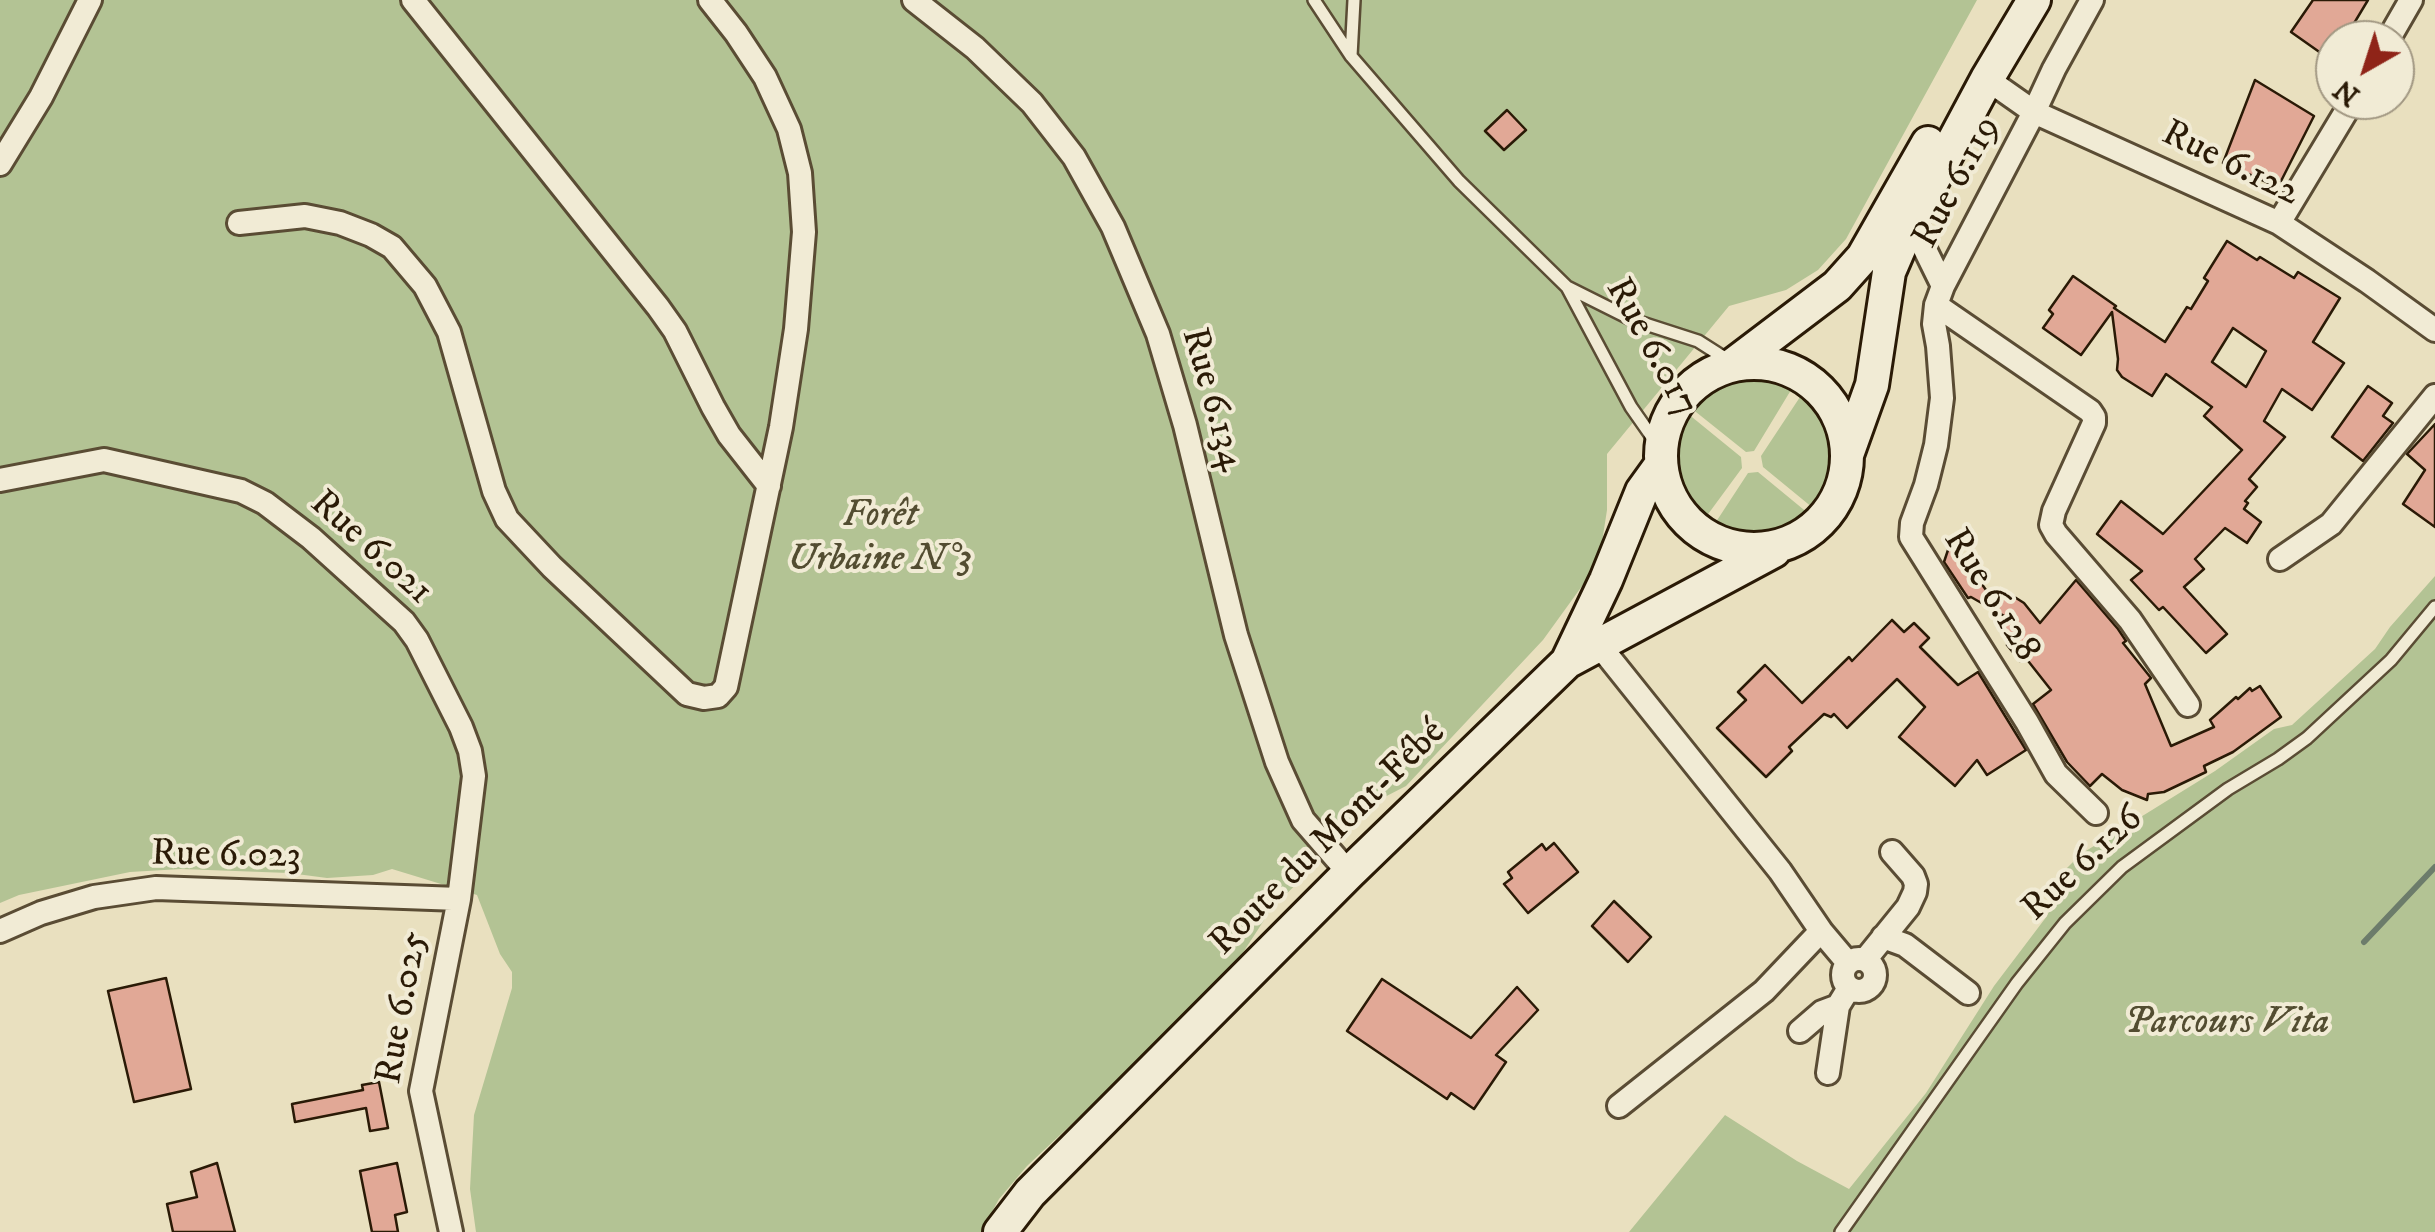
<!DOCTYPE html>
<html>
<head>
<meta charset="utf-8">
<style>
  body { margin:0 }
  #map { position:relative; width:2435px; height:1232px; overflow:hidden; background:#e9e0bf; font-family:"IM FELL DW Pica",serif }
  canvas { display:block }
  .north { position:absolute; left:2315px; top:20px; width:100px; height:100px; box-sizing:border-box; background:#f1ebd5; border:2px solid #a19782; border-radius:50%; rotate:219deg; font-size:28px; font-weight:700; line-height:40px; text-align:center; color:#2a1a06 }
  .north::after { content:''; display:block; margin:auto; width:35px; height:45px; background:#8f2418; clip-path:polygon(50% 0,100% 100%,50% 72%,0 100%) }
</style>
</head>
<body>
<div id="map">
<canvas width="2435" height="1232"></canvas>
<div class="north">N</div>
</div>
<script>
const ctx = document.querySelector('canvas').getContext('2d');
ctx.lineJoin = 'round';
function fillPath(path, color) {
  ctx.fillStyle = color;
  ctx.fill(path, 'evenodd');
}
function toPath(rows) {
  const path = new Path2D();
  for (const r of rows) {
    if (r.length === 3) {
      path.moveTo(r[0] + r[2], r[1]);
      path.arc(r[0], r[1], r[2], 0, 2 * Math.PI);
      continue;
    }
    path.moveTo(r[0], r[1]);
    for (let i = 2; i < r.length; i += 2) path.lineTo(r[i], r[i + 1]);
  }
  return path;
}
function strokePath(path, color, width, dash) {
  ctx.strokeStyle = color;
  ctx.lineWidth = width;
  ctx.lineCap = dash ? 'butt' : 'round';
  ctx.setLineDash(dash || []);
  ctx.stroke(path);
}
function drawText(font, color, halo, rows, align = 'center') {
  ctx.font = font + ' "IM FELL DW Pica",serif';
  ctx.lineWidth = 8;
  ctx.setLineDash([]);
  ctx.textBaseline = 'middle';
  ctx.strokeStyle = halo;
  ctx.fillStyle = color;
  for (const [text, x, y, turn = 0] of rows) {
    ctx.save();
    ctx.translate(x, y);
    ctx.rotate((+turn || 0) * Math.PI / 180);
    ctx.textAlign = isNaN(turn) ? turn : align;
    if (halo) ctx.strokeText(text, 0, 0);
    ctx.fillText(text, 0, 0);
    ctx.restore();
  }
}
const green = toPath([
  [0,0,1977,0,1846,239,1818,270,1786,290,1729,306,1607,454,1607,510,1602,542,1590,575,1543,640,1406,786,1373,803,1329,852,1272,908,1244,951,1208,999,1151,1056,1108,1090,1027,1166,999,1199,981,1232,476,1232,470,1189,474,1115,512,988,512,972,500,954,477,895,392,869,373,875,327,878,289,873,181,869,130,872,19,895,0,903],
  [1743,380,1768,381,1791,390,1754,451,1746,452,1691,408,1698,400,1718,386],
  [1800,397,1811,405,1824,426,1831,450,1830,475,1821,499,1813,508,1763,467,1761,456],
  [1687,413,1741,457,1742,468,1703,521,1693,512,1679,492,1672,467,1674,443],
  [1758,472,1809,514,1806,518,1785,532,1761,538,1736,537,1712,528,1748,473],
  [2435,576,2435,1232,1629,1232,1725,1115,1797,1161,1849,1189,1926,1093,1994,986,2047,916,2062,883,2057,878,2081,854,2215,771,2274,729,2292,725,2375,649,2390,627]
]);
const stream = toPath([
  [2364,942,2435,867]
]);
const building = toPath([
  [2313,0,2368,0,2344,40,2335,40,2335,63,2291,32,2313,0],
  [2255,80,2314,116,2278,187,2223,163,2255,80],
  [1507,110,1526,130,1504,150,1485,131,1507,110],
  [2227,241,2257,260,2260,257,2294,278,2298,272,2340,298,2313,342,2344,363,2312,410,2282,389,2264,421,2285,437,2249,479,2257,487,2245,501,2248,503,2244,509,2261,522,2247,543,2225,528,2195,559,2204,569,2184,587,2227,634,2206,653,2163,607,2159,610,2131,580,2142,571,2097,534,2121,501,2163,534,2242,450,2204,416,2212,407,2166,374,2152,396,2122,377,2117,370,2118,359,2112,312,2081,355,2043,328,2053,314,2049,310,2073,276,2116,306,2114,308,2165,342,2187,307,2191,309,2208,281,2204,278,2227,241],
  [2233,328,2266,351,2246,387,2212,362,2233,328],
  [2368,386,2392,403,2383,416,2393,423,2363,461,2332,437,2368,386],
  [2435,424,2435,527,2403,504,2425,470,2407,454,2435,424],
  [1951,541,1996,604,2005,591,2024,603,2040,623,2076,580,2118,629,2126,641,2123,643,2151,678,2145,684,2171,746,2214,727,2210,720,2218,713,2236,697,2238,699,2250,688,2252,691,2260,686,2281,717,2233,752,2204,766,2206,772,2164,792,2148,794,2147,800,2122,790,2102,774,2090,786,2067,762,2033,704,2051,690,2025,657,2020,661,2007,645,2012,641,1998,623,2006,617,1971,597,1968,598,1944,562,1951,541],
  [1892,620,1904,632,1914,623,1929,638,1920,647,1958,685,1978,672,2026,750,1987,775,1977,760,1955,786,1899,737,1925,707,1897,679,1847,728,1834,714,1831,717,1824,714,1789,747,1792,751,1766,777,1717,728,1746,700,1738,692,1765,665,1802,703,1849,657,1852,661,1892,620],
  [1554,843,1578,872,1528,913,1504,884,1512,878,1508,872,1542,844,1546,850,1554,843],
  [1614,901,1651,937,1628,962,1592,926,1614,901],
  [166,978,191,1089,134,1102,108,991,166,978],
  [1382,979,1471,1038,1517,987,1538,1010,1496,1055,1506,1062,1474,1109,1451,1093,1447,1099,1347,1031,1382,979],
  [379,1082,388,1128,370,1131,366,1108,295,1122,292,1104,363,1090,362,1085,379,1082],
  [217,1163,235,1232,173,1232,167,1204,197,1197,191,1172,217,1163],
  [397,1163,407,1212,395,1215,398,1232,372,1232,360,1171,397,1163]
]);
const lane = toPath([
  [1314,0,1351,56,1459,181,1567,287,1633,320,1698,341,1731,362],
  [1351,56,1354,0],
  [1567,287,1631,407,1659,447],
  [1841,1232,2017,983,2065,923,2122,867,2228,789,2278,759,2307,738,2391,660,2435,607]
]);
const street = toPath([
  [413,0,658,307,675,331,713,407,729,435,769,486],
  [914,0,975,48,1032,103,1074,157,1113,227,1158,334,1185,425,1236,635,1277,762,1303,820,1349,873],
  [2388,40,2411,0],
  [1987,79,2034,112,2279,223,2367,281,2435,330],
  [0,164,41,97,90,0],
  [1911,221,1943,286,1936,305,1934,324,1938,346,1942,398,1936,445,1926,485,1912,523,1911,537,2027,722,2056,774,2096,813],
  [239,223,305,216,340,223,371,235,392,247,425,286,449,332,494,491,507,519,552,567,687,694,704,698,718,696,726,687,781,427,796,329,804,232,800,173,789,129,765,77,736,33,710,0],
  [2279,223,2353,100],
  [1943,286,2034,112,2054,69,2092,0],
  [1936,305,2090,411,2094,417,2094,423,2054,511,2051,525,2056,534,2130,620,2188,705],
  [0,480,104,460,241,491,265,503,311,538,404,622,417,640,461,727,470,751,474,776,459,899,421,1091,451,1232],
  [2280,559,2331,524,2435,396],
  [1599,645,1780,871,1821,931,1848,963],
  [0,931,41,913,94,897,156,888,459,899],
  [1883,937,1905,945,1968,993],
  [1859,975,16],
  [1865,960,1908,907,1915,892,1916,884,1913,876,1892,852],
  [1800,1031,1822,1012,1838,1006],
  [1828,1073,1838,1006,1849,988],
  [1619,1106,1764,991,1821,931]
]);
const secondary = toPath([
  [1754,456,93],
  [1734,364,1837,286,1863,257,1928,143],
  [1848,452,1872,385,1889,272,1911,221,1987,79,2034,0],
  [1567,662,1774,551],
  [1000,1232,1030,1193,1349,873,1567,662,1606,580,1642,491,1660,466]
]);
const streetNames = [
  ["Rue 6.122",2230,165,26],
  ["Rue 6.119",1958,183,-62],
  ["Rue 6.017",1650,348,61],
  ["Rue 6.134",1211,400,74],
  ["Rue 6.021",370,549,42],
  ["Rue 6.128",1990,596,58],
  ["Route du Mont-Fébé",1329,839,-45],
  ["Rue 6.023",226,857,1],
  ["Rue 6.126",2084,865,-43],
  ["Rue 6.025",404,1008,-80]
];
const parkNames = [
  ["Forêt",880,517],
  ["Urbaine N°3",880,561],
  ["Parcours Vita",2227,1024]
];
fillPath(green, '#b3c394');
strokePath(stream, '#6c7c6b', 6);
fillPath(building, '#e1a896');
strokePath(building, '#2a1a06', 2.5);
strokePath(lane, '#5a4c34', 16);
strokePath(street, '#5a4c34', 28);
strokePath(secondary, '#2a1a06', 38);
strokePath(lane, '#f1ebd5', 11);
strokePath(street, '#f1ebd5', 22);
strokePath(secondary, '#f1ebd5', 32);
drawText('38px', '#2a1a06', '#f1ebd5', streetNames);
drawText('italic 38px', '#534d31', '#f1ebd5', parkNames);
</script>
</body>
</html>
